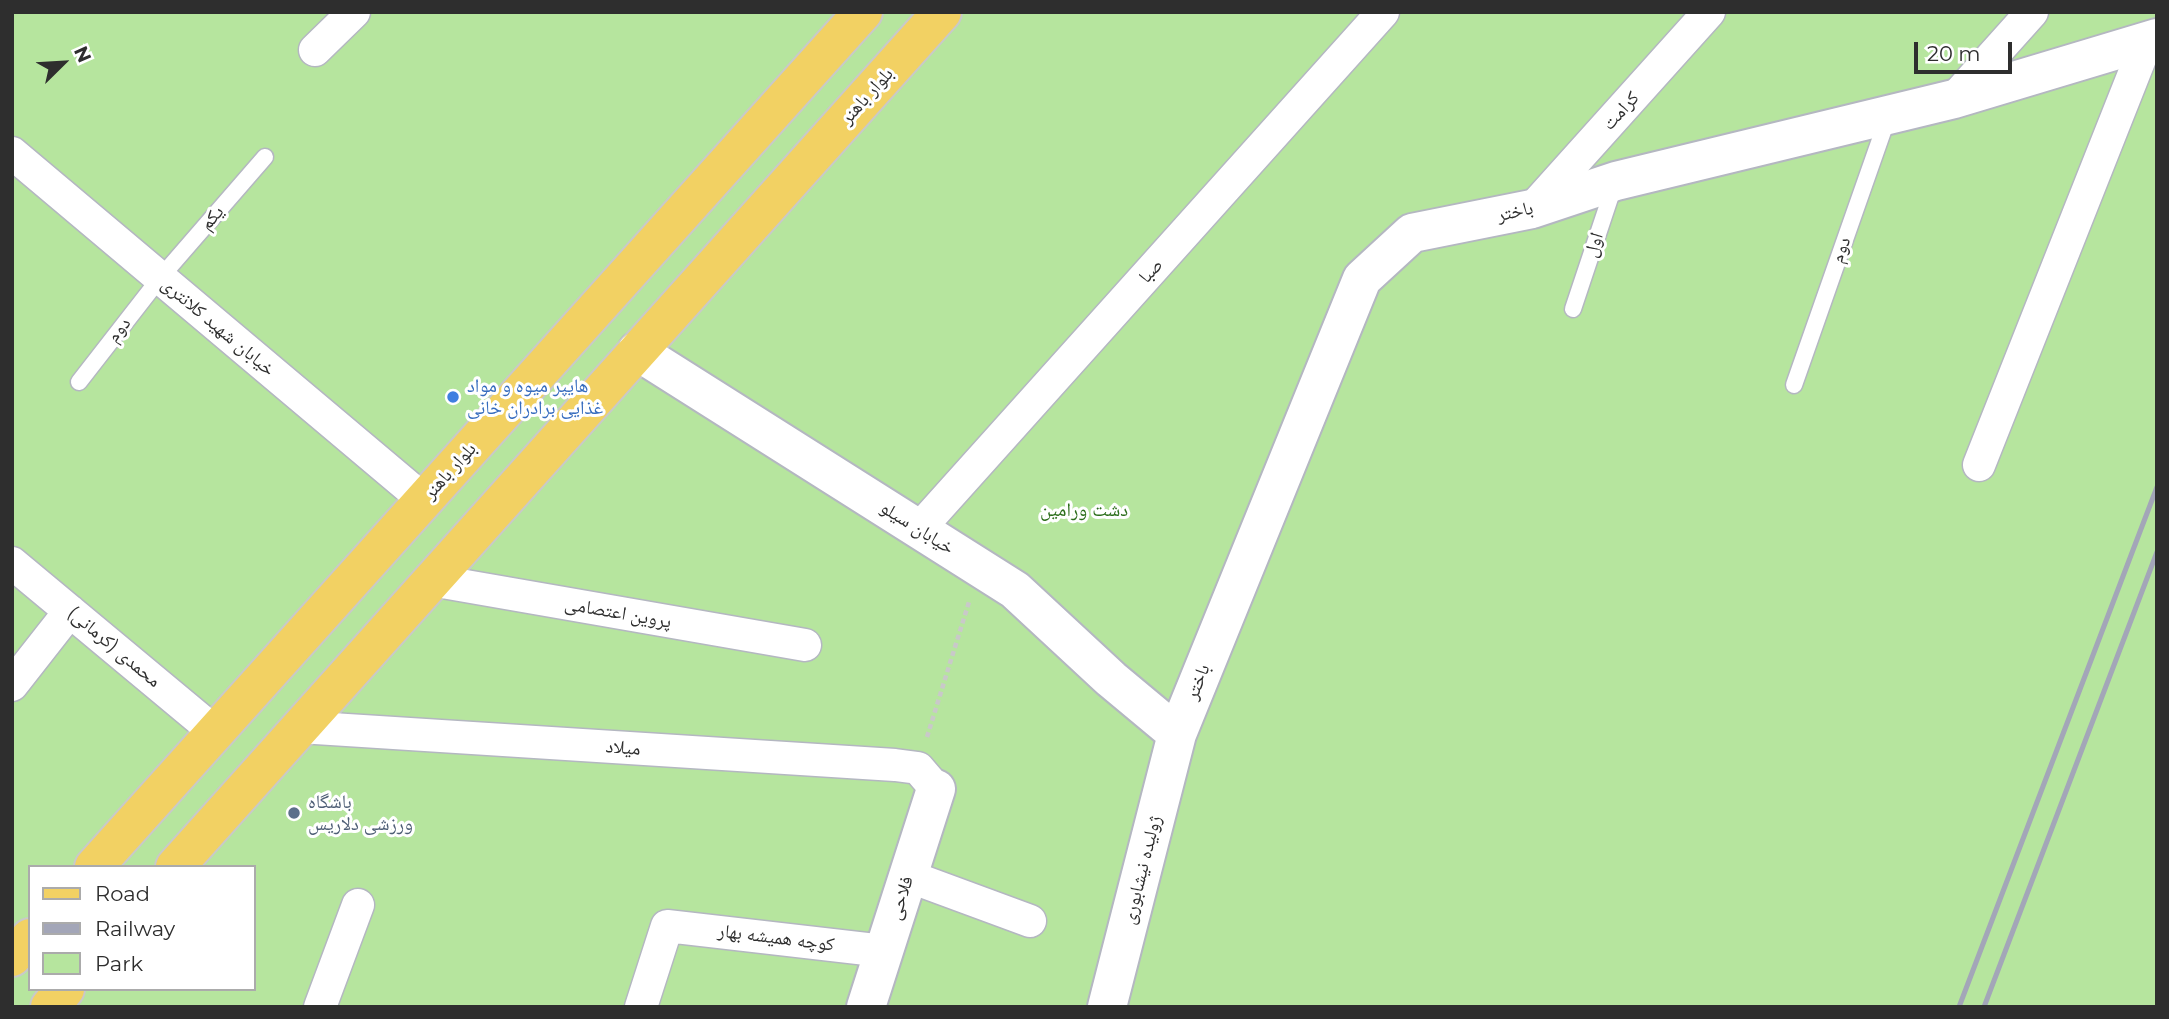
<!DOCTYPE html>
<html>
<head>
<meta charset="utf-8">
<style>
  body { margin:0 }
  #map { position:relative; width:2169px; height:1019px; overflow:hidden; background:#efe9e1; font-family:Montserrat,sans-serif }
  canvas { display:block }
  .frame { position:absolute; inset:0; border:14px solid #2e2e2e; pointer-events:none }
  .legend { position:absolute; left:28px; top:865px; width:228px; height:126px; box-sizing:border-box; background:#fff; border:2px solid #ababab; margin:0; padding:9px 12px; list-style:none; font-size:21px; color:#2e2e2e }
  .legend li { display:flex; align-items:center; gap:14px; height:35px }
  .legend b { width:35px; border:2px solid #ababab }
  .north { position:absolute; left:28px; top:28px; width:70px; height:70px; -webkit-text-stroke:5px #fff; paint-order:stroke; rotate:66deg; font-size:19px; font-weight:700; line-height:28px; text-align:center; color:#2e2e2e }
  .north::after { content:''; display:block; margin:auto; width:24px; height:32px; background:#2e2e2e; clip-path:polygon(50% 0,100% 100%,50% 72%,0 100%) }
  .scale { position:absolute; left:1914px; top:42px; width:98px; height:32px; box-sizing:border-box; border:4px solid #2e2e2e; border-top:0; padding-left:9px; font-size:21px; line-height:24px; white-space:nowrap; color:#2e2e2e; -webkit-text-stroke:5px #fff; paint-order:stroke }
</style>
</head>
<body>
<div id="map">
<canvas width="2169" height="1019"></canvas>
<div class="frame"></div>
<ul class="legend">
<li><b style="height:9px;background:#f2d163"></b>Road</li>
<li><b style="height:9px;background:#a3a6b8"></b>Railway</li>
<li><b style="height:19px;background:#b6e59e"></b>Park</li>
</ul>
<div class="north">N</div>
<div class="scale">20 m</div>
</div>
<script>
const ctx = document.querySelector('canvas').getContext('2d');
ctx.lineJoin = 'round';
function fillPath(path, color) {
  ctx.fillStyle = color;
  ctx.fill(path, 'evenodd');
}
function toPath(rows) {
  const path = new Path2D();
  for (const r of rows) {
    path.moveTo(r[0], r[1]);
    for (let i = 2; i < r.length; i += 2) path.lineTo(r[i], r[i + 1]);
  }
  return path;
}
function strokePath(path, color, width, dash) {
  ctx.strokeStyle = color;
  ctx.lineWidth = width;
  ctx.lineCap = dash ? 'butt' : 'round';
  ctx.setLineDash(dash || []);
  ctx.stroke(path);
}
function drawText(font, color, halo, rows, align = 'center') {
  ctx.font = font + ' Montserrat,"Noto Naskh Arabic",sans-serif';
  ctx.lineWidth = 6;
  ctx.setLineDash([]);
  ctx.textBaseline = 'middle';
  ctx.strokeStyle = halo;
  ctx.fillStyle = color;
  for (const [text, x, y, turn = 0] of rows) {
    ctx.save();
    ctx.translate(x, y);
    ctx.rotate((+turn || 0) * Math.PI / 180);
    ctx.textAlign = isNaN(turn) ? turn : align;
    if (halo) ctx.strokeText(text, 0, 0);
    ctx.fillText(text, 0, 0);
    ctx.restore();
  }
}
const green = toPath([
  [12,12,2157,12,2157,1007,12,1007],
  [30,867,254,867,254,989,30,989]
]);
const path = toPath([
  [927,737,969,602]
]);
const service = toPath([
  [1573,309,1614,186],
  [79,382,160,278,265,157],
  [1794,385,1888,117]
]);
const minor = toPath([
  [315,50,354,12],
  [1954,99,2032,12],
  [12,153,424,500],
  [1532,209,1709,12],
  [1979,465,2147,41],
  [919,529,1383,12],
  [12,563,215,732],
  [431,580,805,645],
  [12,685,70,611],
  [300,727,895,765,918,768,936,789],
  [908,876,1030,921],
  [320,1007,358,905],
  [641,1007,667,926,884,951]
]);
const tertiary = toPath([
  [866,1007,936,789]
]);
const secondary = toPath([
  [637,351,1015,590,1111,679,1177,734],
  [1107,1007,1177,734,1362,279,1412,233,1532,209,1616,181,1954,99,2157,38]
]);
const primary = toPath([
  [94,867,863,12],
  [175,867,942,12],
  [12,957,30,938],
  [50,1007,65,989]
]);
const rail = toPath([
  [1959,1007,2157,487],
  [1984,1007,2157,552]
]);
const markers = [
  [453,397,7,"#3f7fe0"],
  [294,813,7,"#5c6f8a"]
];
const streetNames = [
  ["بلوار باهنر",867,96,-48],
  ["کرامت",1621,111,-48],
  ["باختر",1515,212,-13],
  ["یکم",212,218,-49],
  ["اول",1594,245,-72],
  ["دوم",1841,250,-71],
  ["صبا",1151,271,-48],
  ["خیابان شهید کلانتری",218,327,40],
  ["دوم",119,330,-52],
  ["بلوار باهنر",450,471,-48],
  ["خیابان سیلو",917,528,32],
  ["پروین اعتصامی",618,613,10],
  ["محمدی (کرمانی)",114,647,40],
  ["باختر",1198,682,-68],
  ["میلاد",623,748,4],
  ["ژولیده نیشابوری",1142,870,-76],
  ["فلاحی",901,898,-72],
  ["کوچه همیشه بهار",776,938,7]
];
const shopNames = [
  ["هایپر میوه و‌ مواد",467,386],
  ["غذایی برادران خانی",467,408]
];
const parkNames = [
  ["دشت ورامین",1084,510]
];
const serviceNames = [
  ["باشگاه",308,802],
  ["ورزشی دلاریس",308,824]
];
fillPath(green, '#b6e59e');
strokePath(service, '#b4b7c1', 19);
strokePath(minor, '#b4b7c1', 35);
strokePath(tertiary, '#b4b7c1', 42);
strokePath(secondary, '#b4b7c1', 42);
strokePath(primary, '#c9c9c9', 42);
strokePath(path, '#c9c9c9', 4.5, [5, 3.5]);
strokePath(service, '#fff', 16);
strokePath(minor, '#fff', 32);
strokePath(tertiary, '#fff', 38);
strokePath(secondary, '#fff', 38);
strokePath(primary, '#f2d163', 38);
strokePath(rail, '#a3a6b8', 5);
for (const [x, y, r, color] of markers) {
  const dot = new Path2D();
  dot.arc(x, y, r, 0, 2 * Math.PI);
  ctx.fillStyle = color;
  ctx.fill(dot);
  strokePath(dot, '#fff', 2.5);
}
drawText('19px', '#2e2e2e', '#fff', streetNames);
drawText('19px', '#366cbe', '#fff', shopNames, 'left');
drawText('19px', '#2c6e1b', '#fff', parkNames);
drawText('19px', '#4e5e75', '#fff', serviceNames, 'left');
</script>
</body>
</html>
